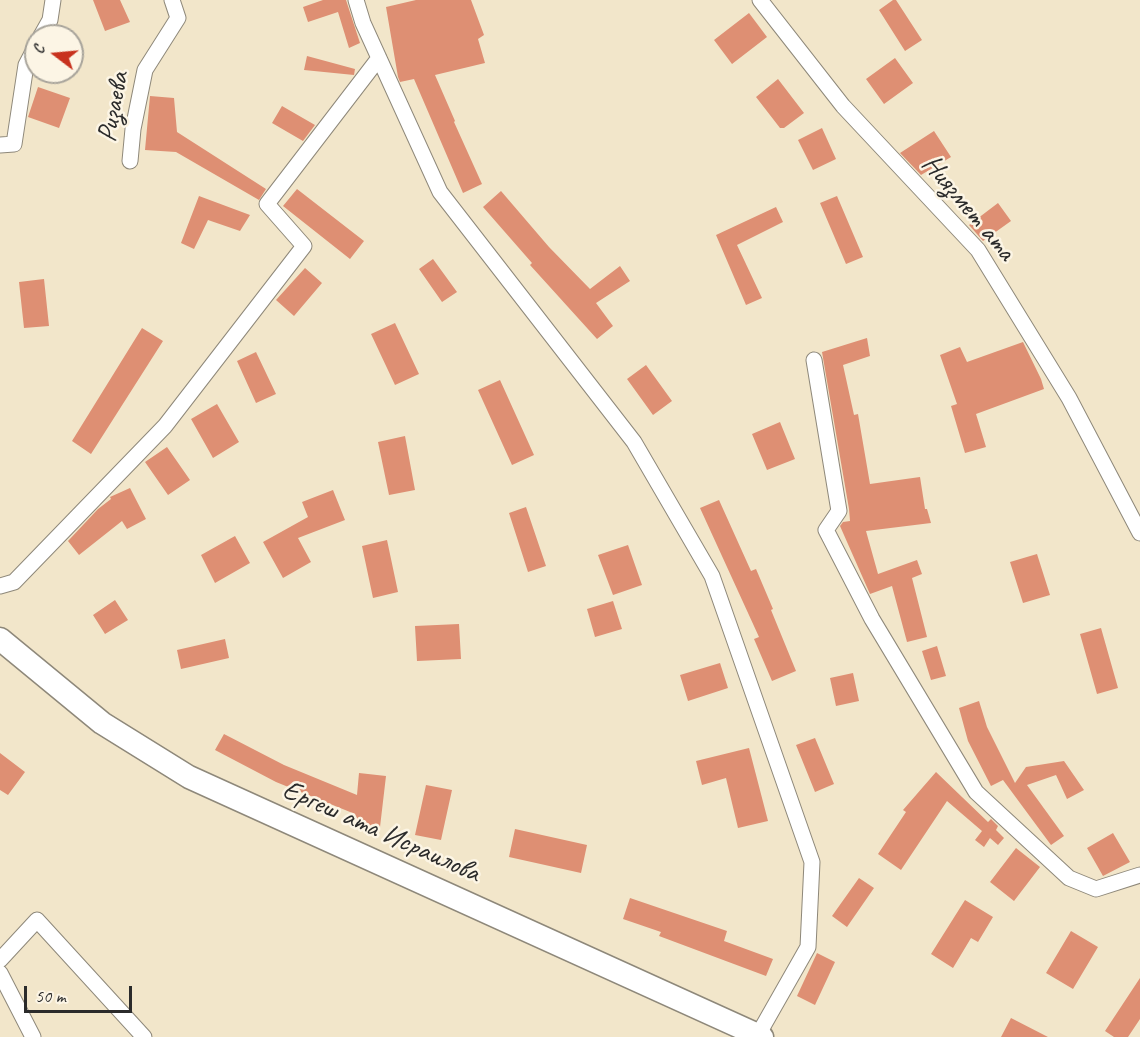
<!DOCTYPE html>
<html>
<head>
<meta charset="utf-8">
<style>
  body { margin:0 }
  #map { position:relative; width:1140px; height:1037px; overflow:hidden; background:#f2e6ca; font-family:Caveat,sans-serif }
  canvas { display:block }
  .north { position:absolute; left:24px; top:24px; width:60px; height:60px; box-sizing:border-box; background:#fcf5e5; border:2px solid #a8a49b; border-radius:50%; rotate:286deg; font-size:16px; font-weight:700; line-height:24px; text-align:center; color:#2b2b2b }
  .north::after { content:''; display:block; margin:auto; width:21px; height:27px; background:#c8321e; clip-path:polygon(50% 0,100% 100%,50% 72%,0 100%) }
  .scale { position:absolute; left:24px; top:986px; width:108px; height:27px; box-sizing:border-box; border:3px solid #2b2b2b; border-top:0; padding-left:8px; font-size:18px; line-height:21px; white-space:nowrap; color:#2b2b2b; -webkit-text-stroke:4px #fcf5e5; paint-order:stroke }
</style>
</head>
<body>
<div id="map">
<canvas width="1140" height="1037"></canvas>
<div class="north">С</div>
<div class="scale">50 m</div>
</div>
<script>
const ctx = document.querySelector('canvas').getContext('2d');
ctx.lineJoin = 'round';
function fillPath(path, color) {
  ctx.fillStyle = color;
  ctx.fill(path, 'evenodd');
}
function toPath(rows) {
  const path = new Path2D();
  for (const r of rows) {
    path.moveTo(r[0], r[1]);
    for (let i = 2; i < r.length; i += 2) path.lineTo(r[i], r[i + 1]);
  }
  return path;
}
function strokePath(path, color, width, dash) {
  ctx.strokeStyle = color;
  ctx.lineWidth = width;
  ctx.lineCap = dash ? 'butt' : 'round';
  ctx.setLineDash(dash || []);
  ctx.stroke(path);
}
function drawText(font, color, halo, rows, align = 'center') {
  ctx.font = font + ' Caveat,sans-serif';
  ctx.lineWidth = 5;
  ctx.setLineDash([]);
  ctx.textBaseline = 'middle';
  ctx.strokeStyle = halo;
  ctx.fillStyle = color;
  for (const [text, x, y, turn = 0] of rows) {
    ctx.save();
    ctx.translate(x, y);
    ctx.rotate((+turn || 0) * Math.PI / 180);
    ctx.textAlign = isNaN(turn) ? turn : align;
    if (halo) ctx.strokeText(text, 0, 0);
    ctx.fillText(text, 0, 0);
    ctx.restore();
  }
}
const building = toPath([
  [93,0,120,0,130,22,105,31],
  [323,0,346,0,360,43,349,48,338,12,308,22,303,7],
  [416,0,471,0,484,35,478,39,485,63,435,75,455,121,454,122,482,184,463,193,414,79,400,82,398,77,386,7],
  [893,0,896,0,922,40,905,51,879,10],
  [749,13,767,37,732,64,714,40],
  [307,56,355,69,354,75,304,70],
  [895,58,913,83,884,104,866,79],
  [778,79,804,113,784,128,780,128,756,97],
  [38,87,70,98,59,128,28,117],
  [150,96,174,98,177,132,266,189,259,200,176,152,145,150],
  [282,106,315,125,303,141,272,123],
  [822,128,836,159,813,170,798,140],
  [934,131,951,157,921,175,900,153],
  [297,189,364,241,350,259,283,206],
  [501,191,549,247,590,289,620,266,630,281,596,303,613,326,597,339,530,265,532,263,483,207],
  [199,196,250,215,240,231,208,220,194,249,181,243],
  [837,196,863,257,846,264,820,203],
  [998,203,1011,221,983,241,969,225],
  [776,207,783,222,737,245,762,298,746,305,716,235],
  [433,259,457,292,442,302,419,269],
  [305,268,322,283,294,316,276,300],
  [44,279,49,326,24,328,19,282],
  [395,323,419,374,395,385,371,334],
  [142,328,163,341,91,454,72,441],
  [867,338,870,356,843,365,854,415,858,414,870,484,920,477,925,509,927,509,931,523,866,531,878,574,917,560,922,574,912,578,927,637,907,642,892,586,870,594,840,526,843,522,850,521,849,509,822,352],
  [1023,342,1041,379,1044,389,976,414,986,447,965,453,951,406,957,404,940,355,960,347,967,362],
  [256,352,276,394,256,403,237,361],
  [646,365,672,401,653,415,627,379],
  [500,380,534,455,512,465,478,390],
  [217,404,239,442,213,458,191,419],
  [780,422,795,459,767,470,752,434],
  [405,436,415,490,389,495,378,442],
  [167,447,190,480,168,495,145,462],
  [130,488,146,519,127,529,122,521,79,555,68,541,98,509,111,499,110,497],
  [333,490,345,520,298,538,311,562,283,578,263,542,308,517,302,502],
  [719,500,751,571,756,569,773,609,771,610,796,671,772,681,754,639,759,637,700,508],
  [526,507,546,566,528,572,509,513],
  [235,536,250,563,215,583,201,555],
  [387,540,398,592,373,598,362,546],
  [628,545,642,585,613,595,598,555],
  [1037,554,1050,595,1023,603,1010,562],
  [115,600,128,620,105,634,93,615],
  [613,601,622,629,595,637,587,609],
  [459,624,461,659,417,661,415,626],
  [1101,628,1118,688,1097,694,1080,634],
  [225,639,229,658,181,669,177,650],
  [937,646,946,676,931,680,922,651],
  [720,663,728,688,688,701,680,675],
  [853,673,859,701,836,706,830,678],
  [979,701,987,727,1015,783,1026,767,1064,761,1084,790,1067,799,1056,775,1027,785,1064,836,1051,845,1003,780,991,786,968,741,959,708],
  [224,734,284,765,357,795,359,773,386,776,380,827,354,824,355,814,276,782,215,750],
  [815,738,834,784,815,792,796,745],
  [749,748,768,821,738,828,726,778,702,785,696,761],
  [0,753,25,772,8,795,0,790],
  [936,772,988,822,991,819,998,826,996,830,1004,838,998,845,990,838,984,847,975,840,982,831,947,801,901,870,878,854,906,812,903,810],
  [426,785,452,790,441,840,415,835],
  [515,829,587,845,581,873,509,857],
  [1113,833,1130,862,1103,876,1087,848],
  [1016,848,1040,867,1014,901,990,882],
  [859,878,874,888,847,927,832,916],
  [630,898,727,931,724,941,773,959,766,976,659,936,661,932,623,919],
  [965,900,993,917,978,942,971,938,953,968,931,954],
  [1071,931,1098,947,1073,989,1046,973],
  [817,953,835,962,815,1005,797,996],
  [1140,978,1140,1019,1128,1037,1114,1037,1105,1031],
  [1011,1018,1048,1037,1001,1037]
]);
const street = toPath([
  [356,0,363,23,440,192,634,442,712,576,812,862,808,947,758,1035],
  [760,0,843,106,978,250,1069,398,1140,533],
  [41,36,50,20,53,0],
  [0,145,14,144,26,65,36,46],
  [130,161,133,129,145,70,178,18,172,0],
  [814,360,839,511,826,530,872,619,976,792,1069,878,1096,889,1140,875],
  [0,586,14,582,165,426,304,246,267,204,379,58],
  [0,960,37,920,144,1037],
  [0,973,33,1037]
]);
const secondary = toPath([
  [0,639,102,723,189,777,762,1037]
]);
const streetNames = [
  ["Ризаева",114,107,-79],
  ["Ниязмет ата",968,208,50],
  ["Ергеш ата Исраилова",381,832,24]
];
fillPath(building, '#de8f73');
strokePath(street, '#8e887a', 17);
strokePath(secondary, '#8e887a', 25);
strokePath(street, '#fff', 15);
strokePath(secondary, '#fff', 22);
drawText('28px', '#2b2b2b', '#fcf5e5', streetNames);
</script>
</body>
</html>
